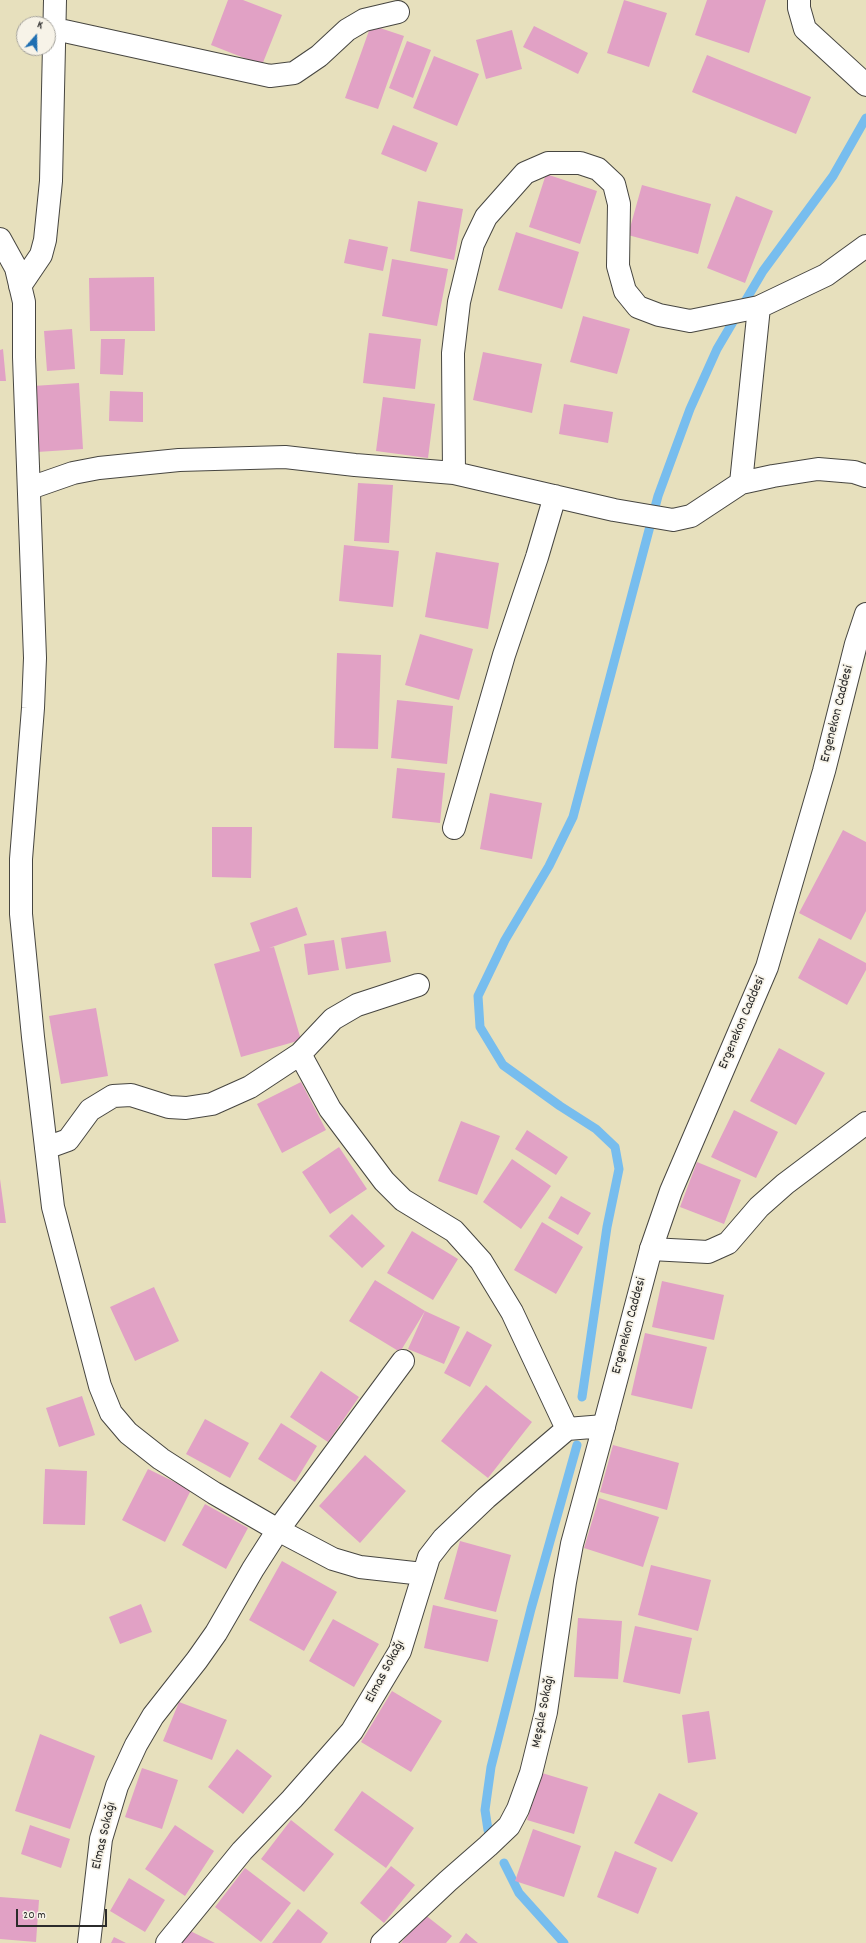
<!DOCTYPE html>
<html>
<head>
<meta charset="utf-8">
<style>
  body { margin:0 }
  #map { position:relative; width:866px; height:1943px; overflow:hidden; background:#e7e0bd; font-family:Dekko,sans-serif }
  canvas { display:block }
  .north { position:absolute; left:16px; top:16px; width:40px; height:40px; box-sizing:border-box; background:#f7f3e8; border:1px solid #a5a39c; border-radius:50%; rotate:20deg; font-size:11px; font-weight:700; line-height:16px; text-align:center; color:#2b2b2b }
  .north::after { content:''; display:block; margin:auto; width:14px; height:18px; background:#1f6fb2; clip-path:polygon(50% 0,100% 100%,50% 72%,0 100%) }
  .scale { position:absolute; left:16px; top:1909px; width:91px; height:18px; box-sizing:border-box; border:2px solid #2b2b2b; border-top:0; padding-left:5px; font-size:12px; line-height:14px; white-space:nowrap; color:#2b2b2b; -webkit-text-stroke:3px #f7f3e8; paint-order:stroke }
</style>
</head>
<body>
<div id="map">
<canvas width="866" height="1943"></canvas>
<div class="north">K</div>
<div class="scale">20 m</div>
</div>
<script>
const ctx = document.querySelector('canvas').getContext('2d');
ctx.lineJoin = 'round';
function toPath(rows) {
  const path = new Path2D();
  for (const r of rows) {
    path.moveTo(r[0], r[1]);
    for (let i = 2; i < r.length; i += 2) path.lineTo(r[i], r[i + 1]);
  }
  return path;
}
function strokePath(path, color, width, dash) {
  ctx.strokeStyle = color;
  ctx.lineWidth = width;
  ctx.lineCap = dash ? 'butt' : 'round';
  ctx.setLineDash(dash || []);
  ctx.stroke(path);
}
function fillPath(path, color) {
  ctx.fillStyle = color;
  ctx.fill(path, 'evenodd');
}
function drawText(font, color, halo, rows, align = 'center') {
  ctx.font = font + ' Dekko,sans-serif';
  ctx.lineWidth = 3.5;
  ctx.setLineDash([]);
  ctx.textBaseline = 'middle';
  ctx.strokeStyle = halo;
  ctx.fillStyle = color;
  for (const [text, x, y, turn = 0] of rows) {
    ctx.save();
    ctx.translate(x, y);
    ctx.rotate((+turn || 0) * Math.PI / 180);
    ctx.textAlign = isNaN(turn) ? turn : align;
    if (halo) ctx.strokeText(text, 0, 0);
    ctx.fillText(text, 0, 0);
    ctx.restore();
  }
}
const stream = toPath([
  [582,1397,607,1227,619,1169,615,1147,596,1129,560,1106,503,1065,480,1027,478,996,505,940,549,866,573,817,658,496,690,409,717,349,763,271,833,176,866,118],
  [488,1830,485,1810,491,1767,531,1609,577,1445],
  [504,1863,519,1893,564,1943]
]);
const building = toPath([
  [228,0,243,0,282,15,262,65,211,45],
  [624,0,667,13,649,67,607,53],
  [707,0,766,0,749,53,695,35],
  [371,25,404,36,378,109,345,98],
  [534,26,588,53,578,74,523,47],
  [512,30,522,69,486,79,476,40],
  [407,41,431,50,413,98,389,88],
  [707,55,811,97,796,134,692,92],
  [434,56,479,74,457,126,413,108],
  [393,125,438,143,426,172,381,154],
  [546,174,597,191,580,244,529,227],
  [642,185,711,204,698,254,628,235],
  [736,196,773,211,745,283,707,268],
  [418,201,463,209,454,260,410,251],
  [516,232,579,252,562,309,498,290],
  [349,239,388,247,383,271,344,263],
  [392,259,448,269,437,326,382,316],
  [154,277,155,331,90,331,89,278],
  [583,316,630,329,617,374,570,362],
  [72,329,75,369,47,371,44,331],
  [369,333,421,339,415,389,363,383],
  [101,339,125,339,123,375,100,374],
  [3,349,6,381,0,381,0,350],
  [483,352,542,364,532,413,473,400],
  [79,383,83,449,37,452,33,386],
  [110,391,143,392,143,422,109,421],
  [383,397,435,404,428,458,376,451],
  [564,404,613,412,608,443,559,434],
  [358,483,393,485,389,543,354,541],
  [344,545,399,551,393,607,339,601],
  [436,552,499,563,488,629,425,617],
  [420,634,473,649,459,700,405,685],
  [337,653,381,655,378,749,334,748],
  [397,700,453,706,447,764,391,758],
  [397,768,445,773,440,823,392,818],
  [490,793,542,803,532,859,480,849],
  [212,827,252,827,251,878,212,877],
  [843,830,866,842,866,911,851,940,799,913],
  [297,907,307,935,269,948,274,947,301,1040,241,1057,214,964,260,951,250,923],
  [386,931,391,962,346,969,341,938],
  [819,938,866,963,866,970,847,1005,798,978],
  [334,940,339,970,308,975,304,944],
  [96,1008,108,1076,61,1084,49,1016],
  [779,1048,825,1073,796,1125,750,1101],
  [301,1082,326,1130,282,1153,257,1104],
  [734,1110,778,1132,756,1178,711,1157],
  [461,1121,500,1136,477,1195,438,1181],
  [527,1130,568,1157,556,1175,515,1149],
  [339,1147,367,1189,330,1214,302,1172],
  [512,1159,551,1186,521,1229,483,1202],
  [697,1162,741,1180,724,1224,680,1207],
  [0,1179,6,1223,0,1223],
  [561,1196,591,1213,578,1235,548,1218],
  [352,1214,385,1246,362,1268,329,1236],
  [542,1222,583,1247,556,1294,514,1270],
  [412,1231,458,1259,433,1300,387,1273],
  [375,1280,425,1311,400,1352,349,1321],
  [662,1281,724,1295,714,1340,652,1327],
  [154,1287,179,1341,135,1361,110,1307],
  [425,1311,460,1327,444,1364,408,1349],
  [467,1331,492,1345,470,1387,444,1373],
  [645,1333,707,1347,692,1409,631,1395],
  [321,1371,359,1397,328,1442,290,1417],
  [486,1385,532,1422,488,1478,441,1441],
  [82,1396,95,1435,59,1447,46,1408],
  [205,1419,249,1443,230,1478,186,1454],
  [281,1423,317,1446,295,1482,258,1459],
  [613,1445,679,1463,667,1510,600,1492],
  [365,1455,406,1491,360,1543,319,1506],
  [45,1469,87,1471,85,1525,43,1524],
  [148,1469,191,1490,165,1542,122,1520],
  [599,1498,659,1517,643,1567,584,1548],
  [205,1504,248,1528,226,1569,182,1545],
  [460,1541,511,1555,496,1612,444,1599],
  [282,1561,337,1592,304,1651,249,1620],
  [651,1565,711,1580,698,1631,638,1615],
  [141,1604,152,1632,120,1644,109,1617],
  [433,1605,498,1620,488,1662,424,1648],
  [578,1618,622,1621,618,1679,574,1677],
  [333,1619,379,1644,354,1687,309,1661],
  [635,1626,692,1638,680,1694,623,1682],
  [392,1691,442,1721,411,1772,361,1742],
  [179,1702,227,1720,212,1760,163,1741],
  [709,1711,716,1759,688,1763,682,1715],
  [40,1734,95,1756,70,1829,15,1811],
  [237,1749,272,1776,243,1814,208,1787],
  [142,1768,178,1780,162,1829,125,1817],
  [542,1773,588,1787,574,1834,527,1820],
  [362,1791,414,1828,386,1868,334,1830],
  [659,1793,698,1813,672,1862,634,1843],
  [291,1820,334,1854,304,1892,261,1859],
  [30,1825,70,1839,61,1868,21,1854],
  [175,1825,214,1851,185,1896,145,1869],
  [533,1829,581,1846,564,1897,515,1881],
  [615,1851,657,1868,638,1914,597,1897],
  [391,1866,415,1885,384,1923,360,1903],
  [245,1868,291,1903,261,1942,215,1907],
  [129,1878,165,1900,145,1932,110,1911],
  [0,1897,39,1900,36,1942,0,1939],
  [298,1909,328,1933,321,1943,272,1943],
  [424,1914,452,1936,446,1943,401,1943],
  [184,1928,215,1943,177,1943],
  [466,1933,478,1943,459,1943],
  [114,1937,126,1943,111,1943]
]);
const street = toPath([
  [799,0,799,8,805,29,866,85],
  [55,29,270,76,294,73,319,56,347,30,364,20,398,12],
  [0,239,16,268,24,302,24,357,35,658,33,708,21,859,21,914,33,1037,53,1207,100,1386,111,1413,128,1433,161,1459,214,1493,278,1530,333,1559,360,1567,423,1574],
  [20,286,41,255,45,240,51,181,55,0],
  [454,473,453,353,459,302,473,244,486,217,525,173,548,163,580,163,598,169,614,184,619,204,618,266,625,291,638,307,659,315,690,321,759,307,826,275,866,246],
  [741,483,759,307],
  [30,488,73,473,99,468,179,460,285,457,355,465,454,473,614,510,673,520,691,516,741,483,773,476,818,469,854,472,866,476],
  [454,828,504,655,537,557,555,496],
  [300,1054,330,1109,384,1181,403,1200,454,1231,481,1261,512,1312,567,1429],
  [46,1148,68,1140,90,1110,113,1096,131,1095,169,1107,186,1108,212,1104,250,1087,300,1054,333,1019,357,1005,418,985],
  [651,1249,708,1252,728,1243,759,1207,785,1184,866,1123],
  [89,1943,101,1839,117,1786,136,1745,153,1716,197,1660,216,1633,253,1569,278,1530,403,1361],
  [167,1943,242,1851,292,1799,352,1731,400,1651,429,1557,443,1539,486,1498,567,1429,604,1426,572,1544,565,1582,546,1712,531,1773,518,1809,509,1826,488,1846,448,1881,382,1943]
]);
const secondary = toPath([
  [604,1426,651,1249,671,1191,767,967,824,771,856,644,866,614]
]);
const streetNames = [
  ["Ergenekon Caddesi",838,714,-76],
  ["Ergenekon Caddesi",743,1023,-67],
  ["Ergenekon Caddesi",630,1326,-75],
  ["Elmas Sokağı",386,1672,-62],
  ["Meşale Sokağı",544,1712,-79],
  ["Elmas Sokağı",105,1836,-77]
];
strokePath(stream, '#77bdee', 9);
fillPath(building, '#e1a1c5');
strokePath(street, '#474641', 24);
strokePath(secondary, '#474641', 24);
strokePath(street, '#fff', 22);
strokePath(secondary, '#fff', 22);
drawText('14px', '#2b2b2b', '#f7f3e8', streetNames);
</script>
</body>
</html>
